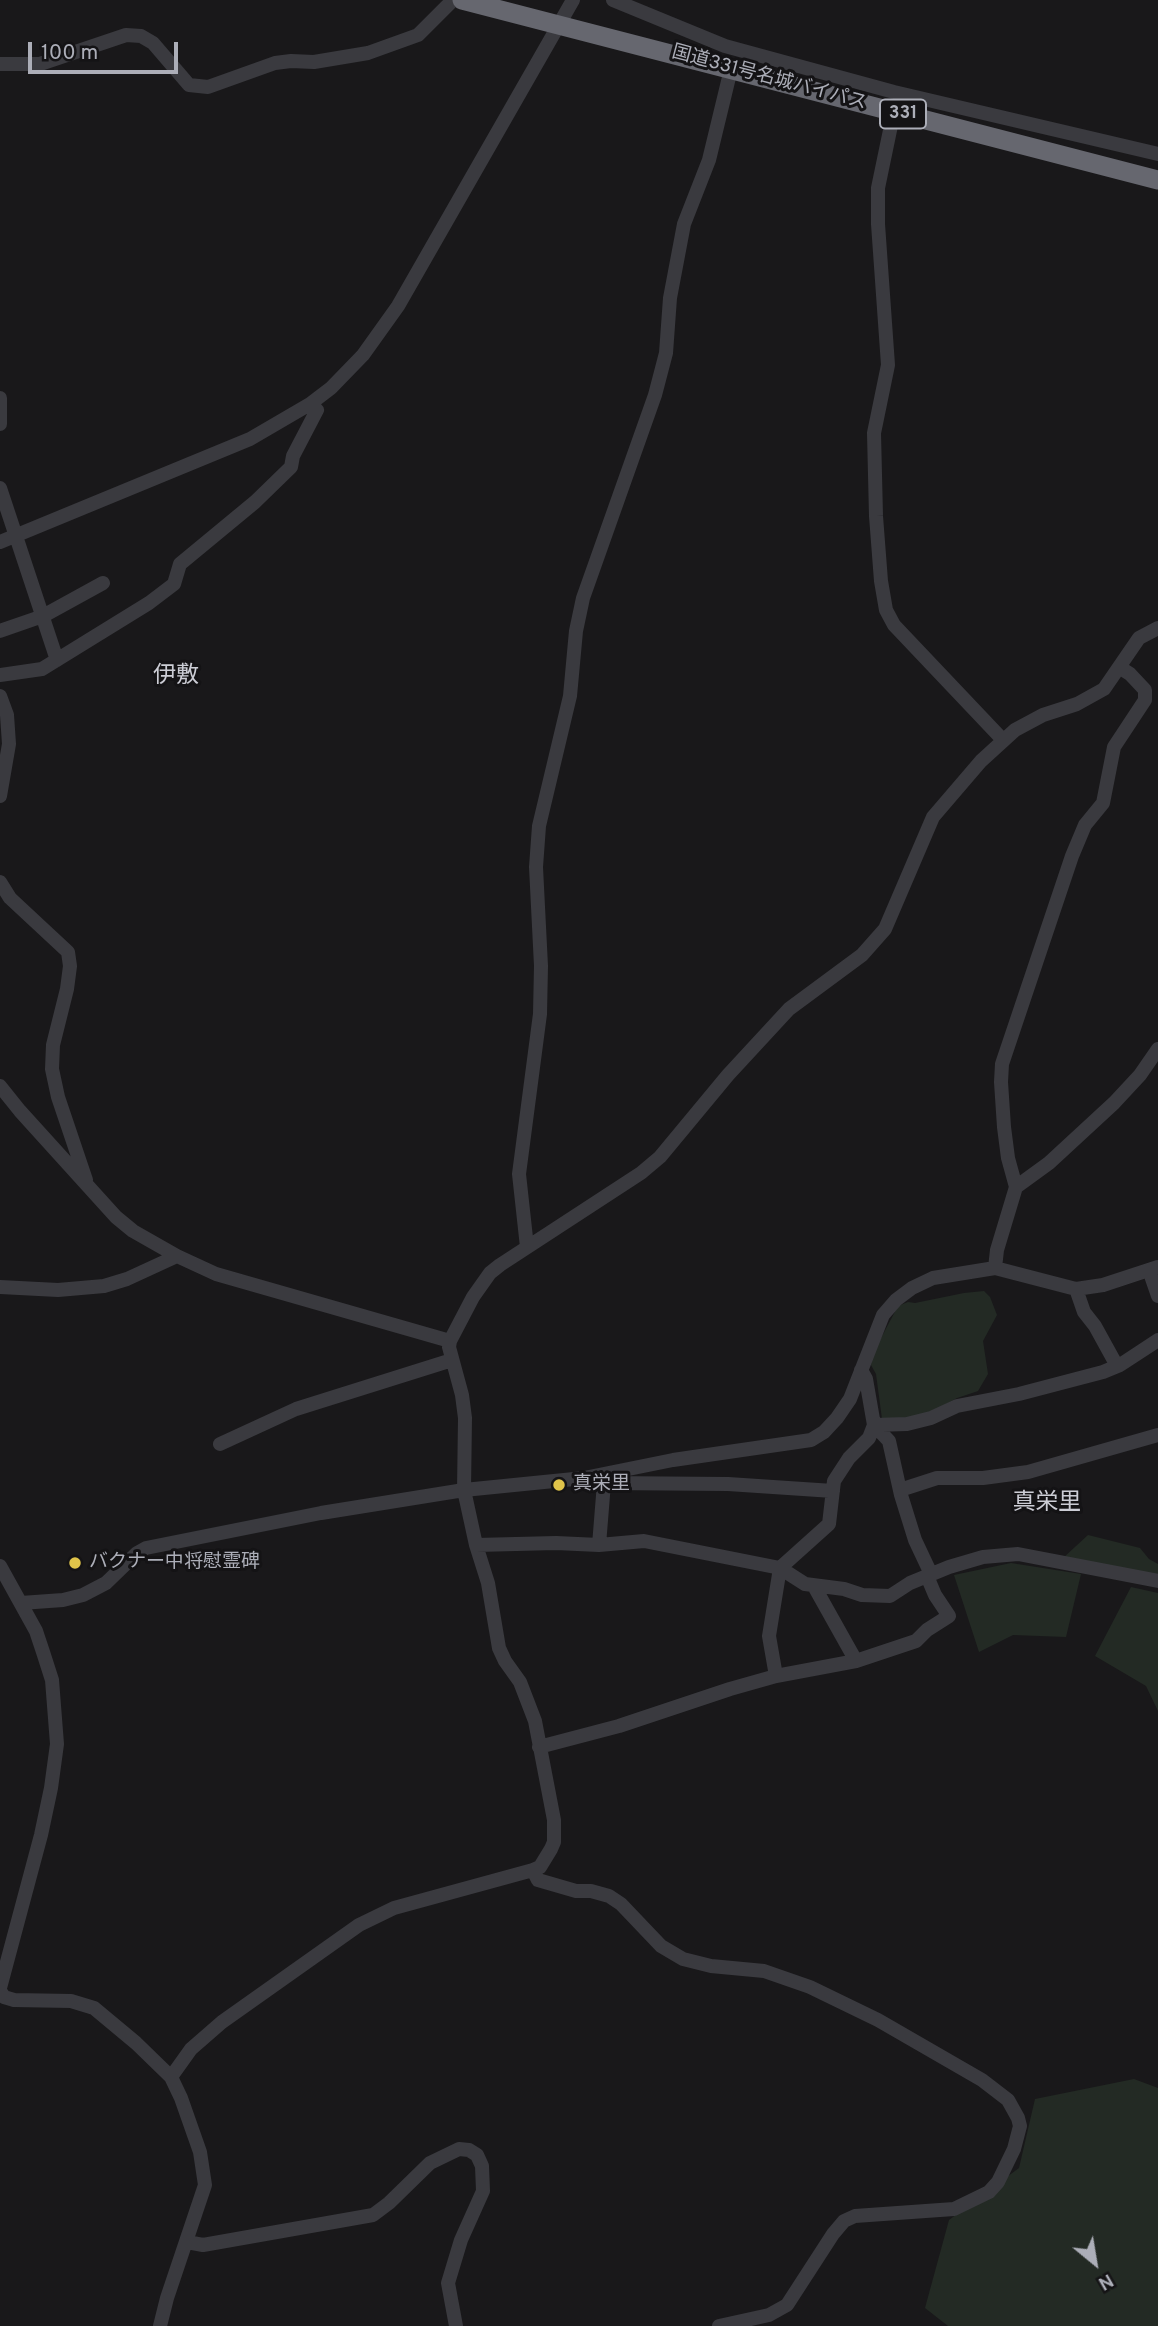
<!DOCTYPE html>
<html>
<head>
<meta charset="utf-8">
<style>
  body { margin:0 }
  #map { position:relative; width:1158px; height:2326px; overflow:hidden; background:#19181a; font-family:Overpass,sans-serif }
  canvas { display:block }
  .north { position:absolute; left:1060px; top:2228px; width:70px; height:70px; -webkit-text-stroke:5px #141315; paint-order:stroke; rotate:150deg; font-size:19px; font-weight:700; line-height:28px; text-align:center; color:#acaeb8 }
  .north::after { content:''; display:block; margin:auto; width:24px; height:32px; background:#acaeb8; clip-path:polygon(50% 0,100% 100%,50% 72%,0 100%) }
  .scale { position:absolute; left:28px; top:42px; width:150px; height:32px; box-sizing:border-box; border:4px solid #acaeb8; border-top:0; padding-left:9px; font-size:21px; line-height:24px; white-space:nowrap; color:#acaeb8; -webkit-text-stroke:5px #141315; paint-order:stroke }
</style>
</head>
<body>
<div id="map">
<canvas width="1158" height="2326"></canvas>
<div class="north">N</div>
<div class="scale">100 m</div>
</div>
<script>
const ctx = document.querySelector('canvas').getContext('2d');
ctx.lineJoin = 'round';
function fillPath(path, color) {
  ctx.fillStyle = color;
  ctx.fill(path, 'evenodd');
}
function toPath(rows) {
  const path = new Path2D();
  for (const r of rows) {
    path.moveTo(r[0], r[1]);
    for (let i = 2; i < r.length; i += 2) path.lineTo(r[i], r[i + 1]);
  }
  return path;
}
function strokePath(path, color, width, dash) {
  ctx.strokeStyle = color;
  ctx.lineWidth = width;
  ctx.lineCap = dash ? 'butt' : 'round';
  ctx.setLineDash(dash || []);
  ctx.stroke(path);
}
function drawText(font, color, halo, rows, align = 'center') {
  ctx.font = font + ' Overpass,"Noto Sans JP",sans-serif';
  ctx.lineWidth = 6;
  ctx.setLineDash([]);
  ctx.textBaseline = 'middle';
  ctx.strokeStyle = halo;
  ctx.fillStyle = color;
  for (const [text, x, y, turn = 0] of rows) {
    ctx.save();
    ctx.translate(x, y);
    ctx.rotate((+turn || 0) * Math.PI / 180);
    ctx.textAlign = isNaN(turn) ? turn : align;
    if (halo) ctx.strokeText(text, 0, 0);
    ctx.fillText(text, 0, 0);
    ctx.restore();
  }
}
const green = toPath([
  [984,1291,990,1297,997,1315,983,1341,988,1374,978,1391,957,1398,929,1414,908,1419,882,1419,876,1374,871,1365,872,1355,898,1306,908,1302,915,1303,964,1293],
  [1088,1535,1140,1548,1149,1559,1158,1564,1158,1576,1063,1558],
  [1011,1563,1081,1574,1066,1637,1013,1635,979,1652,954,1575],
  [1131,1587,1158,1593,1158,1711,1146,1686,1095,1656],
  [1134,2079,1158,2088,1158,2326,948,2326,925,2308,949,2220,1019,2168,1035,2099]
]);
const minor = toPath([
  [613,0,725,46,894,92,1158,154],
  [0,64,40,64,126,35,141,36,153,43,189,85,208,87,275,63,291,61,314,62,368,53,418,35,453,0],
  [894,111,878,188,878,224,888,365,874,433,876,516,881,581,886,610,894,625,1003,740],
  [0,398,0,424],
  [0,488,57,660],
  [0,542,250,439,310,404,331,388,363,355,398,306,573,0],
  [0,631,43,616,103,583],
  [0,675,42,669,149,603,174,584,180,564,255,502,291,467,293,456,317,410,310,404],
  [0,696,7,715,9,744,0,796],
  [0,882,10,898,68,952,70,966,67,989,53,1045,52,1069,58,1097,86,1180],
  [0,1086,20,1111,116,1217,133,1231,177,1256,216,1274,450,1341],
  [1016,1187,1008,1158,1004,1127,1001,1082,1002,1064,1072,856,1085,825,1103,803,1114,747,1145,700,1145,690,1130,674,1119,667],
  [527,1247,519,1174,540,1014,541,966,536,867,539,826,570,696,576,631,583,598,655,395,666,353,670,298,684,224,709,160,731,69],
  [995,1268,997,1250,1016,1187,1049,1163,1114,1103,1140,1075,1158,1049],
  [1149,1270,1158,1296],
  [0,1287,58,1290,104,1286,127,1279,177,1256],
  [1076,1289,1084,1312,1095,1326,1117,1366],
  [861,1370,866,1379,874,1425,889,1441,901,1495,915,1540,931,1574],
  [874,1425,907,1424,931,1418,957,1406,1019,1394,1103,1372,1120,1365,1158,1340],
  [220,1444,296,1409,452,1360],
  [600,1475,604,1483,728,1484,833,1491],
  [900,1490,937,1478,983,1478,1028,1472,1158,1435],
  [476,1545,556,1543,599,1545,644,1541,780,1568,805,1584,844,1589,862,1595,890,1596,910,1583,949,1567,983,1557,1018,1554,1158,1581],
  [599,1545,604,1483],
  [0,1566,36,1631,43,1652,52,1680,57,1744,51,1788,41,1835,0,1988],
  [814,1586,856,1661],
  [21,1603,63,1600,83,1595,106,1583,137,1553,146,1548,321,1513,464,1490,584,1478,673,1460,811,1440,824,1432,837,1418,850,1399,883,1315,896,1300,912,1288,933,1278,995,1268,1076,1289,1103,1285,1158,1267],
  [776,1676,769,1636,780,1568,829,1524,834,1481,849,1458,869,1438,874,1425],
  [539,1747,619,1726,730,1689,776,1676,856,1661,916,1641,927,1630,949,1616,935,1595,927,1576],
  [533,1870,538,1880,576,1891,591,1891,609,1896,621,1904,661,1946,683,1959,711,1966,764,1971,810,1987,878,2020,982,2080,1008,2100,1018,2118,1020,2126,1014,2149,998,2182,989,2192,954,2209,855,2216,844,2221,833,2234,787,2305,769,2315,719,2326],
  [0,1991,4,1997,14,2000,71,2001,94,2008,136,2043,171,2077,181,2098,200,2152,205,2185,167,2298,160,2326],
  [171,2077,191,2049,222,2022,359,1925,394,1908,533,1870,540,1867,551,1849,554,1842,554,1820,535,1721,520,1682,505,1661,499,1648,488,1583,476,1545,464,1490,465,1418,462,1395,449,1347,450,1341,473,1297,490,1273,500,1265,641,1173,660,1157,728,1075,789,1009,862,955,885,929,933,817,981,761,1015,730,1043,715,1077,704,1104,689,1139,638,1158,628],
  [187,2242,203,2245,373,2215,389,2203,430,2163,459,2149,469,2150,477,2155,482,2166,483,2191,461,2240,448,2283,456,2326]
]);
const highway = toPath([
  [462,0,1158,180]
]);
const markers = [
  [559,1485,7,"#e0c44a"],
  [75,1563,7,"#e0c44a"]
];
const shields = [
  [903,114,46]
];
const shieldNames = [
  ["331",903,114]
];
const streetNames = [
  ["国道331号名城バイパス",769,79,15]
];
const poiNames = [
  ["真栄里",573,1485],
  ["バクナー中将慰霊碑",89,1563]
];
const quarterNames = [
  ["伊敷",176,677],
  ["真栄里",1047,1504]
];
fillPath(green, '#232a24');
strokePath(minor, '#3a3a3f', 14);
strokePath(highway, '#66676f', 19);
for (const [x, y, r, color] of markers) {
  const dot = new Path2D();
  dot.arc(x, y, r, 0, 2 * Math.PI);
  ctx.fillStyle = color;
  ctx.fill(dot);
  strokePath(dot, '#141315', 2.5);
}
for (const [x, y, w] of shields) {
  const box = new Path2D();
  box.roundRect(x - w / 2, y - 14.5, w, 29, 5);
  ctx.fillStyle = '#141315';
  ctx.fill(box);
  strokePath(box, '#acaeb8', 2);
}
drawText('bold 18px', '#acaeb8', null, shieldNames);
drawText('19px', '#acaeb8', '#141315', streetNames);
drawText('19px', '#acaeb8', '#141315', poiNames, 'left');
drawText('23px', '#cccdd5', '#141315', quarterNames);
</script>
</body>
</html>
